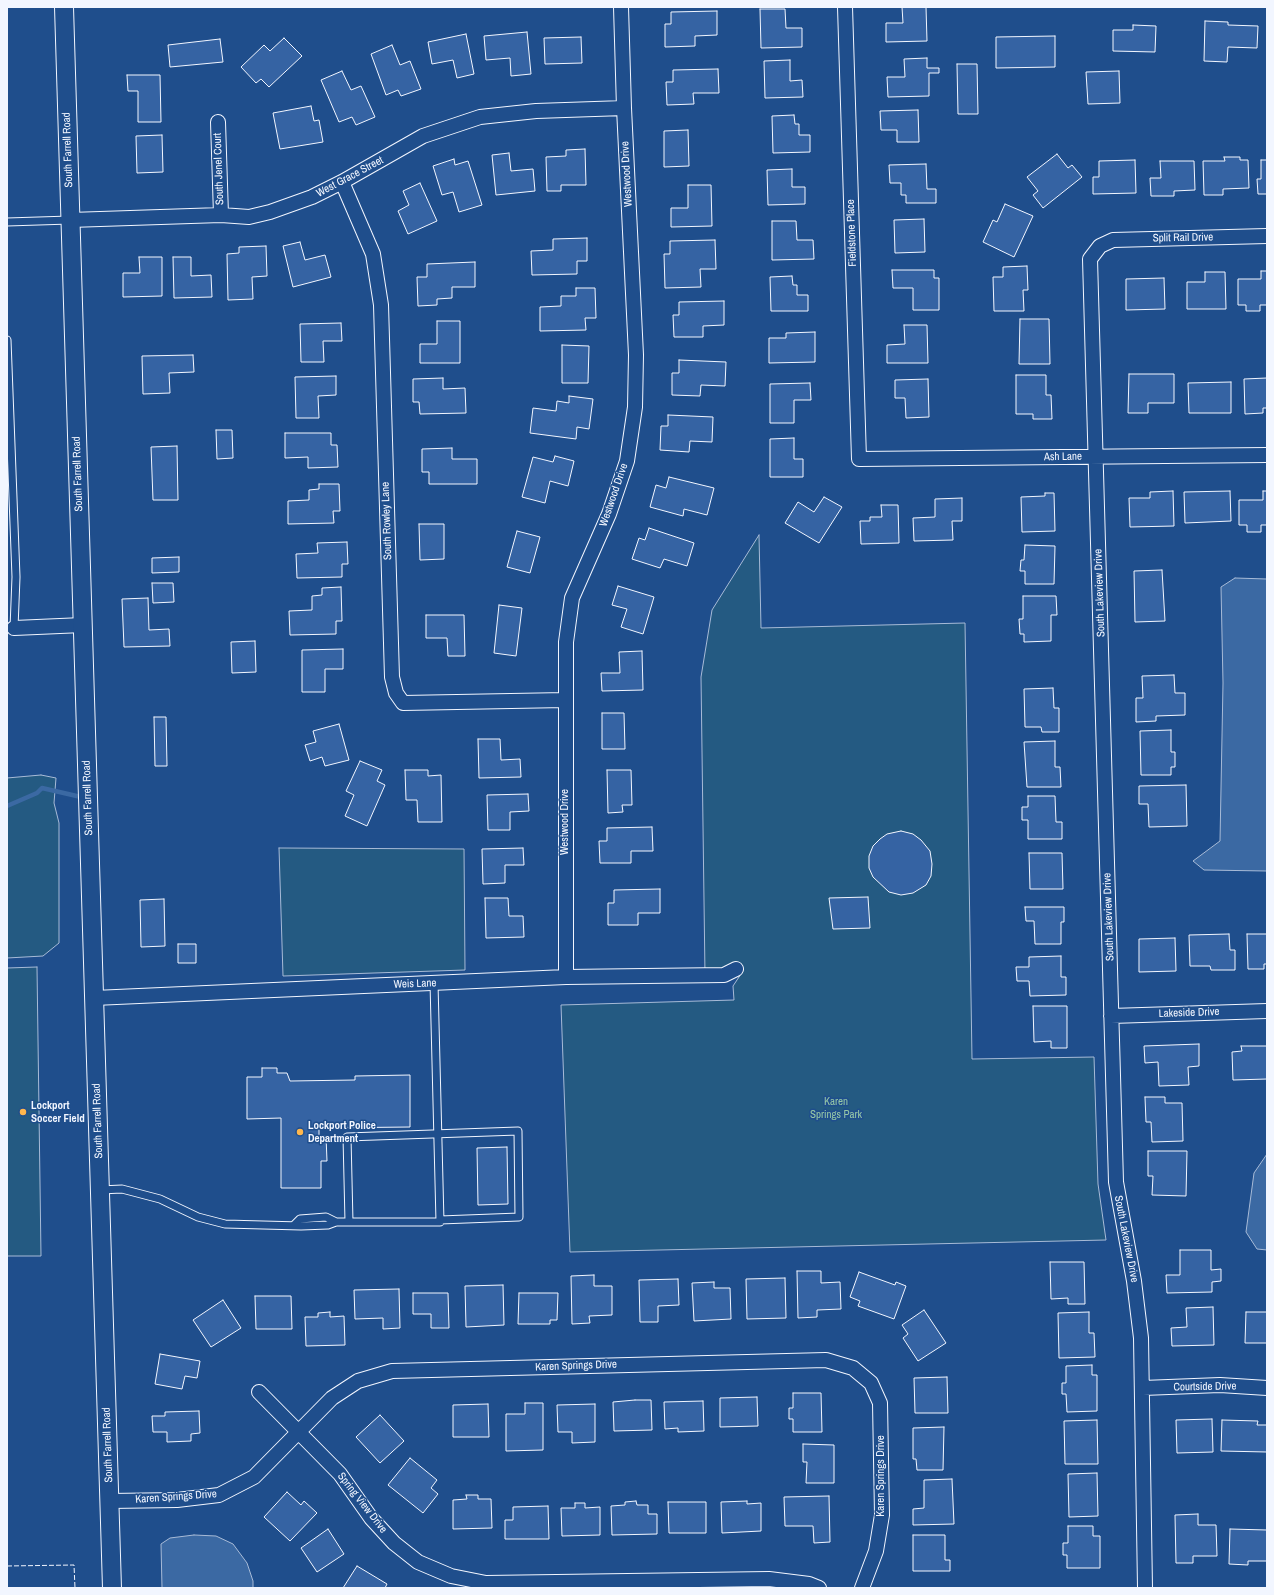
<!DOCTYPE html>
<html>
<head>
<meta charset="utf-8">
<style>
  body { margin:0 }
  #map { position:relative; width:1274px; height:1595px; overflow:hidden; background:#1f4e8c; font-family:"Archivo Narrow",sans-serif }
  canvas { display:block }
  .frame { position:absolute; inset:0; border:8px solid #f2f6ff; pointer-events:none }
</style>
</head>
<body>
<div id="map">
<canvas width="1274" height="1595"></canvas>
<div class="frame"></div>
</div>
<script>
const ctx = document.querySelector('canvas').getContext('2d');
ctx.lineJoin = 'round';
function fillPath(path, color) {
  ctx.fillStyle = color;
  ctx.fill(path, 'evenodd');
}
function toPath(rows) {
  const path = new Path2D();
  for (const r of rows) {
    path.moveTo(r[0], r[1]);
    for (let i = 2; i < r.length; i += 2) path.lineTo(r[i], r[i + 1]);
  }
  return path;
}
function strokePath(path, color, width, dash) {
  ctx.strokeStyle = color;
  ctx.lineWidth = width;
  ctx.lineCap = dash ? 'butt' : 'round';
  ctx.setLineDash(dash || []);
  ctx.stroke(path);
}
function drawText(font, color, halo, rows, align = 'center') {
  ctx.font = font + ' "Archivo Narrow",sans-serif';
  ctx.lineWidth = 3;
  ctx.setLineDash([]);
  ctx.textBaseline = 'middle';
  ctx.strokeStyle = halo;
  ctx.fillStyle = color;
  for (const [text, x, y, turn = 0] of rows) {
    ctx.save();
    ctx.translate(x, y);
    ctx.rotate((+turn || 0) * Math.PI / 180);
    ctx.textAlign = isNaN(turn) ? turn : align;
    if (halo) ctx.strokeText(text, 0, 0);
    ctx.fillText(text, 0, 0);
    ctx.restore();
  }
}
const green = toPath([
  [759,535,761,628,965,623,972,1059,1094,1057,1098,1184,1106,1240,570,1252,561,1005,734,1000,733,986,741,974,705,975,701,677,712,610,759,535],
  [41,775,56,778,54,803,59,823,59,943,43,956,7,958,7,778,41,775],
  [279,848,464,849,465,970,283,976,279,848],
  [37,967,41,1256,7,1256,7,968,37,967]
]);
const water = toPath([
  [1235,578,1267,579,1267,871,1204,870,1193,861,1220,841,1223,683,1221,587,1235,578],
  [1267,1154,1267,1250,1257,1249,1246,1232,1254,1173,1267,1154],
  [194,1535,216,1536,233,1544,247,1563,253,1581,253,1588,162,1588,161,1544,170,1538,194,1535]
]);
const stream = toPath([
  [7,806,37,793,42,788,81,797]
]);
const building = toPath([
  [902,7,926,7,927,41,886,42,886,23,903,23,902,7],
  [760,9,785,9,786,28,802,28,802,47,761,48,760,9],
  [717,11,717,35,695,36,695,46,665,47,665,24,671,24,671,12,717,11],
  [1205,21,1228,22,1228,25,1258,26,1257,48,1228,47,1227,62,1204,61,1205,21],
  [1133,25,1156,26,1155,52,1113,51,1113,30,1133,30,1133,25],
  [527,32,531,74,511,76,510,58,486,60,484,36,527,32],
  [466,34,474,74,457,78,453,60,432,64,428,42,466,34],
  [1055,36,1055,67,996,68,996,37,1055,36],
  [581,37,582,63,545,64,544,38,581,37],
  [284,38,302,56,269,87,261,79,256,83,241,67,264,45,270,51,284,38],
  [220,39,223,62,170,67,168,45,220,39],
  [392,45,400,65,410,61,421,89,401,96,398,90,386,95,371,54,392,45],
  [927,58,927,68,939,68,939,73,929,73,929,96,888,97,887,77,905,77,904,59,927,58],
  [790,60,790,81,802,80,803,97,765,98,764,61,790,60],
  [957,64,977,64,978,114,958,114,957,64],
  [718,69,719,93,693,93,694,104,667,105,666,82,673,82,673,70,718,69],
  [342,71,351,90,361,86,375,117,356,125,352,117,339,122,321,80,342,71],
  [1119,71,1120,103,1088,104,1086,72,1119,71],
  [127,75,160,75,161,122,138,122,138,91,128,91,127,75],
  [311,106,314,121,319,120,323,142,280,149,273,113,311,106],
  [918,110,919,142,897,142,897,130,881,130,880,111,918,110],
  [794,115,795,124,799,124,799,135,810,135,810,152,773,153,772,116,794,115],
  [688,130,689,166,664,167,664,131,688,130],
  [162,135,163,172,137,173,136,136,162,135],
  [585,149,586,185,561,185,561,191,547,191,546,157,566,156,566,150,585,149],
  [509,153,511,171,533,169,535,191,496,195,492,155,509,153],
  [1057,154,1068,168,1072,165,1082,177,1043,208,1033,195,1038,191,1027,177,1057,154],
  [1224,157,1240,157,1240,160,1248,160,1249,188,1223,189,1223,195,1204,195,1203,161,1225,161,1224,157],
  [454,159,455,165,468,161,482,205,459,212,453,192,442,195,433,166,454,159],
  [1135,160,1136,193,1093,194,1093,177,1099,177,1099,161,1135,160],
  [1261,160,1267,160,1267,194,1258,194,1257,179,1261,179,1261,160],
  [1160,161,1194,161,1195,190,1174,191,1174,196,1151,196,1150,178,1161,178,1160,161],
  [926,164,927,189,936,189,936,203,906,203,906,195,901,195,901,183,890,183,889,165,926,164],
  [792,169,792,187,805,187,805,204,768,205,767,170,792,169],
  [420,183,437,221,408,234,398,211,409,205,403,191,420,183],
  [688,185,711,185,712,226,671,227,671,208,688,208,688,185],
  [1005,204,1033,216,1014,257,983,242,993,220,997,222,1005,204],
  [924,219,925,252,895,253,894,220,924,219],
  [772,221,796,221,797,240,813,240,814,259,772,260,772,221],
  [587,238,587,261,577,261,577,274,532,275,531,251,553,250,553,239,587,238],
  [715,240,716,269,700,269,701,287,665,288,664,254,670,254,670,241,715,240],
  [300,242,305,260,325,255,331,277,293,287,283,246,300,242],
  [266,246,267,276,252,277,253,299,228,300,227,254,239,253,239,247,266,246],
  [139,257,162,257,162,296,123,297,123,273,140,273,139,257],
  [173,257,191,257,191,276,211,275,212,297,174,298,173,257],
  [475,262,475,287,452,287,452,298,437,299,437,305,418,306,417,277,427,277,427,264,475,262],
  [1027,266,1028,290,1023,290,1024,311,994,311,993,277,1003,277,1003,267,1027,266],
  [892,270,934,270,934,278,939,278,939,310,913,310,913,288,893,288,892,270],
  [1261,271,1267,271,1267,305,1260,305,1260,311,1246,311,1246,305,1238,305,1238,279,1261,279,1261,271],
  [1205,272,1225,272,1226,309,1187,309,1187,282,1205,282,1205,272],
  [792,276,793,285,797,285,797,295,808,295,808,311,771,311,770,277,792,276],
  [1164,278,1165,309,1126,310,1126,279,1164,278],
  [576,288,595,288,596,318,585,318,586,330,540,331,540,307,561,306,561,296,576,296,576,288],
  [724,301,724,325,703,326,703,337,674,337,673,315,679,315,679,302,724,301],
  [1020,319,1049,319,1050,364,1019,364,1020,319],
  [437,321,460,321,460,363,420,363,420,344,437,344,437,321],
  [341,323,342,341,323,341,324,362,301,362,300,324,341,323],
  [904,325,927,325,928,363,887,363,887,345,905,344,904,325],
  [815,332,815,362,769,363,769,338,786,338,786,333,815,332],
  [562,345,589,346,588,383,562,383,562,345],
  [193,355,194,372,169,373,170,393,143,394,142,356,193,355],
  [679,360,726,362,725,386,701,385,700,396,672,395,672,373,679,373,679,360],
  [1129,374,1174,374,1174,403,1148,403,1148,413,1128,413,1129,374],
  [1016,375,1046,375,1046,395,1051,395,1052,419,1033,419,1033,414,1016,414,1016,375],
  [336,376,336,395,318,396,319,418,296,418,295,377,336,376],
  [443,378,443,389,465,388,466,413,420,414,419,402,413,402,413,379,443,378],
  [1267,378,1267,408,1263,408,1263,413,1245,414,1244,379,1267,378],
  [928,379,929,417,906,418,905,398,895,398,895,380,928,379],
  [1231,382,1231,413,1189,413,1188,383,1231,382],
  [810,383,811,400,794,400,794,423,770,423,770,384,810,383],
  [569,396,593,399,589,429,577,427,576,439,530,433,533,408,556,411,557,401,569,403,569,396],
  [668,415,713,417,712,442,690,441,689,452,660,450,661,426,668,426,668,415],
  [216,430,232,430,233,458,217,459,216,430],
  [285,433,331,433,331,445,337,445,338,467,308,468,308,457,285,458,285,433],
  [794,438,794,459,803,459,803,477,770,477,770,439,794,438],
  [177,446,178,500,153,500,151,447,177,446],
  [452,448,452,459,477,459,477,484,429,484,429,472,422,472,422,449,452,448],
  [555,456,574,461,568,486,550,481,545,503,522,497,533,457,553,462,555,456],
  [669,477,714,488,707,515,684,509,683,516,650,507,656,485,666,488,669,477],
  [319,484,339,484,340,511,333,511,334,523,288,524,288,501,309,500,309,490,319,489,319,484],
  [1173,491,1174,526,1130,527,1129,498,1150,498,1150,492,1173,491],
  [1230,491,1231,521,1185,523,1184,492,1230,491],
  [1263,491,1267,491,1267,525,1261,525,1261,532,1247,532,1247,525,1239,525,1239,500,1263,500,1263,491],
  [1045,493,1054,493,1055,531,1022,532,1021,497,1045,496,1045,493],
  [824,497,842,507,819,543,785,523,798,502,814,512,824,497],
  [962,498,962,521,952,521,953,540,914,541,913,518,935,517,935,499,962,498],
  [881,505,898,505,899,543,861,544,860,521,870,521,870,517,882,517,881,505],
  [419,524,444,524,444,559,420,560,419,524],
  [649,528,694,543,687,566,664,559,660,568,632,559,639,538,645,540,649,528],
  [517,531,540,537,530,573,507,567,517,531],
  [347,542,348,564,342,564,342,577,297,578,296,554,318,553,317,543,347,542],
  [1025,545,1055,546,1054,584,1025,584,1025,571,1020,571,1021,560,1024,560,1025,545],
  [179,557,179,572,152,573,152,558,179,557],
  [1162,570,1165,621,1135,622,1134,571,1162,570],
  [152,583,173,583,174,602,153,603,152,583],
  [618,586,654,597,643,634,621,627,627,609,612,605,618,586],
  [341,587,342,621,336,621,336,634,290,635,289,611,312,610,312,596,322,595,322,588,341,587],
  [1023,596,1056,596,1057,615,1051,615,1051,641,1024,642,1024,634,1020,634,1019,619,1023,619,1023,596],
  [148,598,149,630,169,629,170,646,124,647,122,599,148,598],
  [499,605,522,608,516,656,494,653,499,605],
  [426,615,464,615,465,656,448,656,447,638,426,638,426,615],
  [255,641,256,672,232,673,231,642,255,641],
  [343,649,343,669,325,669,325,692,302,692,302,650,343,649],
  [642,651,643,690,602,691,601,673,620,673,619,652,642,651],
  [1174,675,1175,693,1185,693,1185,715,1156,716,1156,721,1136,722,1136,698,1143,698,1142,676,1174,675],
  [1053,688,1054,708,1059,708,1059,732,1042,732,1041,727,1025,727,1024,689,1053,688],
  [602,713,624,713,625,749,602,749,602,713],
  [154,717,166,717,167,766,155,766,154,717],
  [339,724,349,760,325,766,322,757,310,761,305,745,316,742,313,731,339,724],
  [1171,730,1171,752,1175,752,1175,767,1171,767,1171,775,1141,775,1140,731,1171,730],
  [478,739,500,739,501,760,520,759,521,777,479,778,478,739],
  [1055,741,1055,767,1060,767,1061,787,1027,787,1024,742,1055,741],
  [360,761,382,770,377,781,385,785,367,826,345,816,354,795,346,791,360,761],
  [405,770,428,770,428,776,441,775,442,822,418,822,417,800,406,800,405,770],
  [607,770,631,770,632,805,622,805,623,812,608,813,607,770],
  [1186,785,1187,826,1149,827,1148,804,1139,804,1139,786,1186,785],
  [528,794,529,811,510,812,510,830,488,830,487,795,528,794],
  [1028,796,1055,796,1056,822,1062,822,1062,839,1028,839,1028,820,1022,820,1022,807,1028,807,1028,796],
  [652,827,653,851,631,851,631,863,600,863,599,841,607,841,607,828,652,827],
  [901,831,913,834,921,840,930,851,932,864,931,876,926,885,913,893,901,895,889,892,873,877,869,868,869,856,873,846,880,839,887,834,901,831],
  [523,848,524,865,505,865,505,883,483,884,482,849,523,848],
  [1029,853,1062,853,1063,889,1030,889,1029,853],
  [660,889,660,913,638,913,638,925,608,925,608,903,614,903,614,890,660,889],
  [868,897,870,928,833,929,829,898,868,897],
  [485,898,508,898,509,916,523,916,524,937,486,938,485,898],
  [164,899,165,946,141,947,140,900,164,899],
  [1025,907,1064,907,1064,922,1061,922,1061,944,1035,944,1034,921,1026,921,1025,907],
  [1229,934,1230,950,1235,950,1235,970,1211,970,1210,966,1190,966,1189,935,1229,934],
  [1247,934,1267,934,1267,964,1264,964,1264,969,1248,969,1247,934],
  [1175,938,1176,971,1139,972,1139,939,1175,938],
  [178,944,196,944,196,963,178,963,178,944],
  [1061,956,1061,977,1066,977,1066,995,1030,996,1029,981,1017,981,1016,967,1029,967,1029,957,1061,956],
  [1033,1006,1067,1006,1067,1048,1051,1048,1051,1041,1034,1042,1033,1006],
  [1199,1044,1199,1066,1188,1067,1189,1085,1159,1086,1158,1062,1145,1063,1144,1046,1199,1044],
  [1241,1046,1267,1046,1267,1079,1233,1080,1232,1052,1242,1051,1241,1046],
  [262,1068,277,1068,277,1073,287,1073,290,1081,355,1080,355,1076,410,1075,410,1127,319,1128,319,1136,326,1136,327,1161,321,1161,321,1188,281,1188,281,1118,247,1119,247,1077,262,1077,262,1068],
  [1145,1097,1165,1097,1165,1103,1182,1103,1183,1141,1152,1142,1151,1122,1146,1122,1145,1097],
  [507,1147,508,1204,478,1205,477,1148,507,1147],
  [1148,1151,1187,1151,1186,1196,1152,1195,1153,1176,1148,1176,1148,1151],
  [1180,1250,1211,1250,1211,1270,1221,1269,1221,1281,1212,1282,1212,1292,1167,1293,1166,1275,1180,1275,1180,1250],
  [1050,1262,1084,1262,1085,1304,1068,1304,1068,1298,1051,1299,1050,1262],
  [797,1271,821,1271,821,1283,840,1282,841,1309,817,1310,817,1317,798,1318,797,1271],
  [859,1272,895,1285,896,1282,906,1286,894,1319,858,1306,860,1301,850,1297,859,1272],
  [594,1275,594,1286,612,1286,612,1315,589,1316,590,1323,572,1324,571,1276,594,1275],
  [785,1278,786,1318,747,1319,746,1279,785,1278],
  [678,1279,679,1305,658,1306,658,1322,640,1322,639,1280,678,1279],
  [714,1282,714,1288,730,1288,731,1319,694,1321,692,1283,714,1282],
  [503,1285,504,1325,466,1327,465,1286,503,1285],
  [399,1289,400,1328,383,1329,383,1318,355,1319,354,1290,399,1289],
  [413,1293,448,1293,449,1328,431,1328,431,1314,413,1314,413,1293],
  [519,1293,558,1293,557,1320,550,1320,550,1324,518,1324,519,1293],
  [255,1296,291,1296,292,1329,256,1329,255,1296],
  [223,1300,241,1328,211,1347,193,1320,223,1300],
  [1213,1307,1214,1345,1172,1346,1171,1328,1187,1327,1186,1308,1213,1307],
  [924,1310,946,1343,918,1361,903,1338,908,1334,902,1325,924,1310],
  [330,1312,330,1317,344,1316,345,1345,306,1346,305,1317,318,1317,318,1313,330,1312],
  [1089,1312,1089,1333,1094,1333,1095,1357,1059,1358,1058,1313,1089,1312],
  [1246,1312,1267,1312,1267,1343,1245,1343,1246,1312],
  [160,1354,200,1361,197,1378,185,1376,182,1389,155,1384,160,1354],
  [1092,1365,1092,1375,1097,1375,1097,1411,1067,1412,1066,1394,1062,1394,1062,1383,1066,1383,1066,1366,1092,1365],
  [947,1377,948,1413,915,1413,914,1378,947,1377],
  [793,1393,821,1393,822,1432,793,1432,793,1419,789,1419,789,1408,793,1408,793,1393],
  [757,1397,758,1426,720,1427,720,1398,757,1397],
  [635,1400,651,1400,652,1430,614,1431,613,1402,635,1400],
  [703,1401,704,1431,678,1432,678,1428,665,1429,664,1402,703,1401],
  [525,1403,543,1403,543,1450,506,1451,506,1414,525,1414,525,1403],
  [488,1404,489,1437,453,1437,453,1405,488,1404],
  [595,1404,595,1442,572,1443,572,1432,558,1432,557,1405,595,1404],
  [199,1411,200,1433,191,1434,191,1441,167,1442,167,1432,153,1432,152,1416,165,1416,165,1412,199,1411],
  [380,1415,404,1441,380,1463,356,1437,380,1415],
  [1212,1419,1213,1452,1177,1453,1176,1420,1212,1419],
  [1097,1420,1098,1464,1065,1464,1064,1421,1097,1420],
  [1222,1420,1258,1421,1257,1425,1267,1425,1267,1452,1221,1451,1222,1420],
  [944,1427,943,1470,917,1470,916,1459,913,1459,913,1428,944,1427],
  [803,1444,834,1445,834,1483,806,1483,807,1462,803,1462,803,1444],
  [410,1458,437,1480,431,1488,438,1494,423,1513,388,1485,410,1458],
  [1097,1473,1098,1516,1069,1517,1068,1474,1097,1473],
  [952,1479,954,1524,913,1525,913,1509,924,1508,924,1480,952,1479],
  [287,1492,301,1505,304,1501,317,1513,290,1541,264,1517,287,1492],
  [466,1495,478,1495,478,1499,491,1499,492,1528,453,1529,453,1500,467,1499,466,1495],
  [829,1496,830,1542,814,1543,813,1526,785,1526,784,1497,829,1496],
  [636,1501,637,1505,648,1505,648,1514,657,1514,657,1534,612,1535,611,1506,625,1505,625,1502,636,1501],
  [747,1501,747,1504,761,1503,761,1531,722,1533,721,1502,747,1501],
  [668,1502,706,1502,706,1533,669,1533,668,1502],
  [575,1503,585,1503,585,1508,600,1507,600,1535,562,1536,561,1508,575,1508,575,1503],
  [548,1506,549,1539,505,1539,505,1520,513,1520,513,1507,548,1506],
  [1198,1514,1198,1525,1216,1525,1217,1556,1193,1556,1193,1563,1176,1563,1175,1515,1198,1514],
  [1068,1526,1093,1526,1093,1536,1100,1536,1100,1568,1067,1568,1067,1555,1063,1555,1063,1543,1068,1543,1068,1526],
  [328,1529,344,1554,317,1572,301,1548,328,1529],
  [1230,1529,1267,1530,1267,1561,1248,1561,1248,1565,1229,1564,1230,1529],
  [913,1535,945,1535,945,1560,950,1560,950,1571,913,1571,913,1535],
  [357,1566,387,1584,385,1588,343,1588,357,1566]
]);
const service = toPath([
  [7,222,70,220],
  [7,340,16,577,14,628,7,628],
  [100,1190,122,1189,160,1199,198,1217,225,1224,301,1226,328,1225,336,1222,440,1222,434,983],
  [349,1222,347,1137,518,1131,519,1217,440,1220],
  [294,1225,300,1219,326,1217,336,1222]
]);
const minor = toPath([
  [845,7,859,459,1267,455],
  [218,122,221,215],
  [342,182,373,254,381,305,392,677,396,693,403,703,565,700],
  [70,220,221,215,249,217,270,212,312,197,342,182,423,136,480,117,536,111,624,108],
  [14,628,83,625],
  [566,977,566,642,572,598,609,514,627,461,635,407,636,355,624,108,621,7],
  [94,998,566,977,724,975,736,969],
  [1111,1016,1267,1011],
  [1143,1388,1220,1385,1267,1388],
  [259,1392,340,1474,371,1518,394,1543,418,1562,451,1576,486,1583,769,1579,809,1584,819,1588],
  [110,1501,177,1500,219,1495,254,1477,332,1398,358,1381,392,1371,826,1360,853,1368,871,1383,880,1403,882,1515,876,1551,862,1588],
  [1145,1588,1141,1338,1134,1281,1116,1182,1090,259,1100,246,1113,240,1267,236]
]);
const tertiary = toPath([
  [64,7,112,1588]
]);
const fence = toPath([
  [7,1566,74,1565,75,1588]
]);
const markers = [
  [23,1112,4,"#ffb74d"],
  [300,1132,4,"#ffb74d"]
];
const streetNames = [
  ["South Farrell Road",68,150,-92],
  ["South Jenel Court",219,169,-92],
  ["Westwood Drive",627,174,-93],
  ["West Grace Street",350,177,-28],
  ["Fieldstone Place",852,233,-92],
  ["Split Rail Drive",1183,238,-1],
  ["Ash Lane",1063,457,-1],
  ["South Farrell Road",78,474,-92],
  ["Westwood Drive",614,495,-71],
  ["South Rowley Lane",387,521,-92],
  ["South Lakeview Drive",1100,593,-92],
  ["South Farrell Road",88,798,-92],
  ["Westwood Drive",565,822,-90],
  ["South Lakeview Drive",1109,917,-92],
  ["Weis Lane",415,984,-2],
  ["Lakeside Drive",1189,1013,-2],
  ["South Farrell Road",98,1121,-92],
  ["South Lakeview Drive",1126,1239,79],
  ["Karen Springs Drive",576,1366,-2],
  ["Courtside Drive",1205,1387,-1],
  ["South Farrell Road",108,1445,-92],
  ["Karen Springs Drive",881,1476,-90],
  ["Karen Springs Drive",176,1497,-4],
  ["Spring View Drive",362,1503,52]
];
const parkNames = [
  ["Karen",836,1102],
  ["Springs Park",836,1115]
];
const poiNames = [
  ["Lockport",31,1106],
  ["Soccer Field",31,1119],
  ["Lockport Police",308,1126],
  ["Department",308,1139]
];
fillPath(green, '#245a82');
strokePath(green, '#a8bbd7', 1);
fillPath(water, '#3b69a3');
strokePath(water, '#a8bbd7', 1);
strokePath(stream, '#3b69a3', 4.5);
fillPath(building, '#3563a3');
strokePath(building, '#f2f6ff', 1);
strokePath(service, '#f2f6ff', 9);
strokePath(minor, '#f2f6ff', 16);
strokePath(tertiary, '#f2f6ff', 20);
strokePath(service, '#1f4e8c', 7);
strokePath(minor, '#1f4e8c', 14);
strokePath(tertiary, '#1f4e8c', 18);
strokePath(fence, '#f2f6ff', 1, [5, 2]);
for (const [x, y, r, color] of markers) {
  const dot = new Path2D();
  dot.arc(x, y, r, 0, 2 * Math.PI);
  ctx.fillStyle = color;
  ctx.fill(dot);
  strokePath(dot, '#1f4e8c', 1.5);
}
drawText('11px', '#f2f6ff', '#1f4e8c', streetNames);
drawText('11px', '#97c8a6', '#1f4e8c', parkNames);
drawText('bold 11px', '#f2f6ff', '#1f4e8c', poiNames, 'left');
</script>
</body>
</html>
